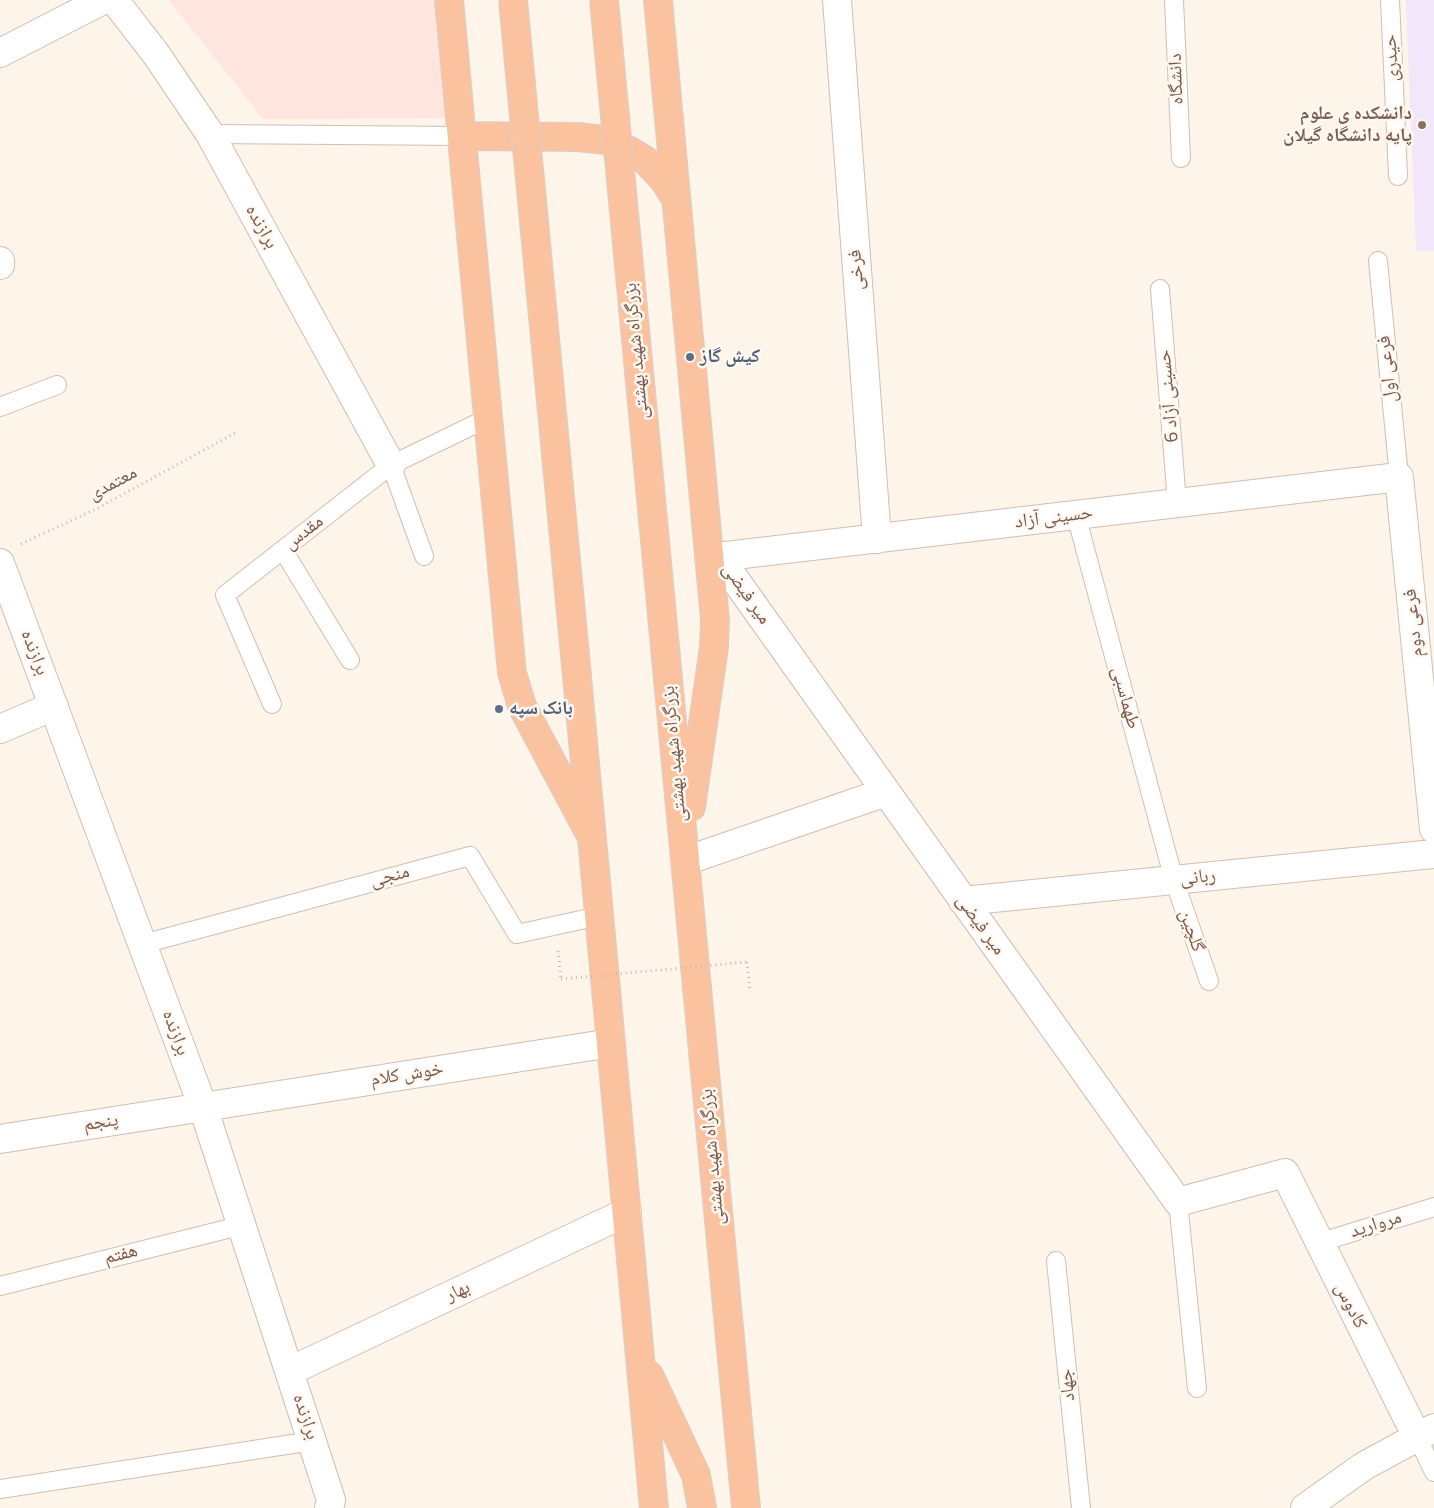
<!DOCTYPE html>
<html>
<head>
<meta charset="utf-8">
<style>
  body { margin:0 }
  canvas { display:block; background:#fdf4ea }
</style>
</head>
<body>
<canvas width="1434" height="1508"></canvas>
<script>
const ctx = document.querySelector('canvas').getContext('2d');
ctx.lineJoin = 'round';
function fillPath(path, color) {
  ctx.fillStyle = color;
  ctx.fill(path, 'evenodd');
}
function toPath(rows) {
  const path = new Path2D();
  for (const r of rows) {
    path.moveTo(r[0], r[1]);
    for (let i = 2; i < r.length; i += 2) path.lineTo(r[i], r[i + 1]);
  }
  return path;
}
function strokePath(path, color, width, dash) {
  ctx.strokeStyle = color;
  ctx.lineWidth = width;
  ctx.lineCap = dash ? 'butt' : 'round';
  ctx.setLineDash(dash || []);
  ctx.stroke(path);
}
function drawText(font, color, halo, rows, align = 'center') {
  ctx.font = font + ' "Titillium Web","Noto Naskh Arabic",sans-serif';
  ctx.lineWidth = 5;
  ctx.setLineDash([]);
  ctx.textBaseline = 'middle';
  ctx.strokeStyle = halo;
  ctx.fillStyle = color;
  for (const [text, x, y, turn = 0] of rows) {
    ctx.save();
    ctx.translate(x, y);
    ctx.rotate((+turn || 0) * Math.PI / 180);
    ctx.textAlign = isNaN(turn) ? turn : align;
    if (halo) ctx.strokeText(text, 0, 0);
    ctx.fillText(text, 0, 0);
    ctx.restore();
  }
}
const commercial = toPath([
  [169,0,440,0,450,118,263,119]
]);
const education = toPath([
  [1406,0,1434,0,1434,251,1416,251]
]);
const path = toPath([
  [21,544,96,509,237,432],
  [558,951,561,979],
  [747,962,750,991]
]);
const service = toPath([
  [1174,0,1181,158],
  [1390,0,1398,176],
  [210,134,462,136],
  [1378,261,1399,477],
  [1160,289,1177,503],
  [0,407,57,385],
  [391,465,424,556],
  [1076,515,1174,880,1209,981],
  [283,550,350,660],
  [272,704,225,595,391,465,488,418],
  [143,944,470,856,517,934,599,916],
  [1178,1202,1197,1388],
  [1318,1243,1434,1207],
  [1056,1261,1081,1508],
  [0,1286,243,1225],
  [1417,1437,1434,1472],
  [0,1489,312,1441]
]);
const minor = toPath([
  [114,0,156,54,210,134,391,465],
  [837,0,877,539],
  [0,53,103,0],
  [0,261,0,265],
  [719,557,1178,1202,1285,1173,1417,1437],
  [709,558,1399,477,1434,829],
  [0,563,203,1107,331,1500,329,1508],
  [0,729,54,706],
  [685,861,886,792],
  [963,901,1434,854],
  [0,1139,611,1043],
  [290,1371,627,1212]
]);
const tertiary = toPath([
  [1305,1508,1364,1466,1434,1428]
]);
const trunk = toPath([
  [449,0,512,673,522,706,591,836],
  [658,0,715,620,714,647,691,807],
  [462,136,578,137,605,140,630,151,645,160,664,180,676,199],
  [665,647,746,1508],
  [575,655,654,1508],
  [649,1375,696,1475,702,1508]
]);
const pathBridge = toPath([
  [561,979,747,962]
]);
const trunkBridge = toPath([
  [513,0,575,655],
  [604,0,665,647]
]);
const markers = [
  [1422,125,5,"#8d6e63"],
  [690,357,5,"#5c6f8a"],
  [499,709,5,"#5c6f8a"]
];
const streetNames = [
  ["حیدری",1392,58,-93],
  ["دانشگاه",1177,79,-92],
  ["برازنده",261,227,61],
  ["فرخی",857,270,-94],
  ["بزرگراه شهید بهشتی",637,351,-95],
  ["فرعی اول",1388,369,-96],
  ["حسینی آزاد 6",1169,396,-95],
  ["معتمدی",113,484,-28],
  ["حسینی آزاد",1054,518,-7],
  ["مقدس",304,533,-38],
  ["میر فیضی",746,594,55],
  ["فرعی دوم",1414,623,-96],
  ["برازنده",34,653,69],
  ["طهماسبی",1125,698,75],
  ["بزرگراه شهید بهشتی",675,754,-95],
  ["منجی",390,877,-15],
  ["ربانی",1198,878,-6],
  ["میر فیضی",980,925,54],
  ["گلچین",1191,931,71],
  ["برازنده",175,1033,70],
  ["خوش کلام",407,1075,-9],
  ["پنجم",101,1123,-9],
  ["بزرگراه شهید بهشتی",713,1157,-95],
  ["مروارید",1376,1225,-17],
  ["هفتم",121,1255,-14],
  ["بهار",458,1292,-25],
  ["کادوس",1350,1306,63],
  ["جهاد",1068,1385,-96],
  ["برازنده",305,1417,72]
];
const educationNames = [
  ["دانشکده ی علوم",1412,114],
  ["پایه دانشگاه گیلان",1412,136]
];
const serviceNames = [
  ["كيش گاز",700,357],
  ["بانک سپه",509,709]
];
fillPath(commercial, '#fee5dd');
fillPath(education, '#f1e6fa');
strokePath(service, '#d3bdb1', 20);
strokePath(minor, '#d3bdb1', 30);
strokePath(tertiary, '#d3bdb1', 30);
strokePath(trunk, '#dad0cd', 30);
strokePath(path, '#dab4a2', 3, [1, 4]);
strokePath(service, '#fff', 18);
strokePath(minor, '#fff', 28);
strokePath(tertiary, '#fff', 28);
strokePath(trunk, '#fbc2a0', 28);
strokePath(trunkBridge, '#dad0cd', 30, []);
strokePath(pathBridge, '#dab4a2', 3, [1, 4]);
strokePath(trunkBridge, '#fbc2a0', 28);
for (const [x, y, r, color] of markers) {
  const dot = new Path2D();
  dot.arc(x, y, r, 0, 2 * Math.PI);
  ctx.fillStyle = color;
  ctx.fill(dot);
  strokePath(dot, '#fff8f1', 2);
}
drawText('19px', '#7a584b', '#fff8f1', streetNames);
drawText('bold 19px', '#785e54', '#fff8f1', educationNames, 'right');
drawText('bold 19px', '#4e5e75', '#fff8f1', serviceNames, 'left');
</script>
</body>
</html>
